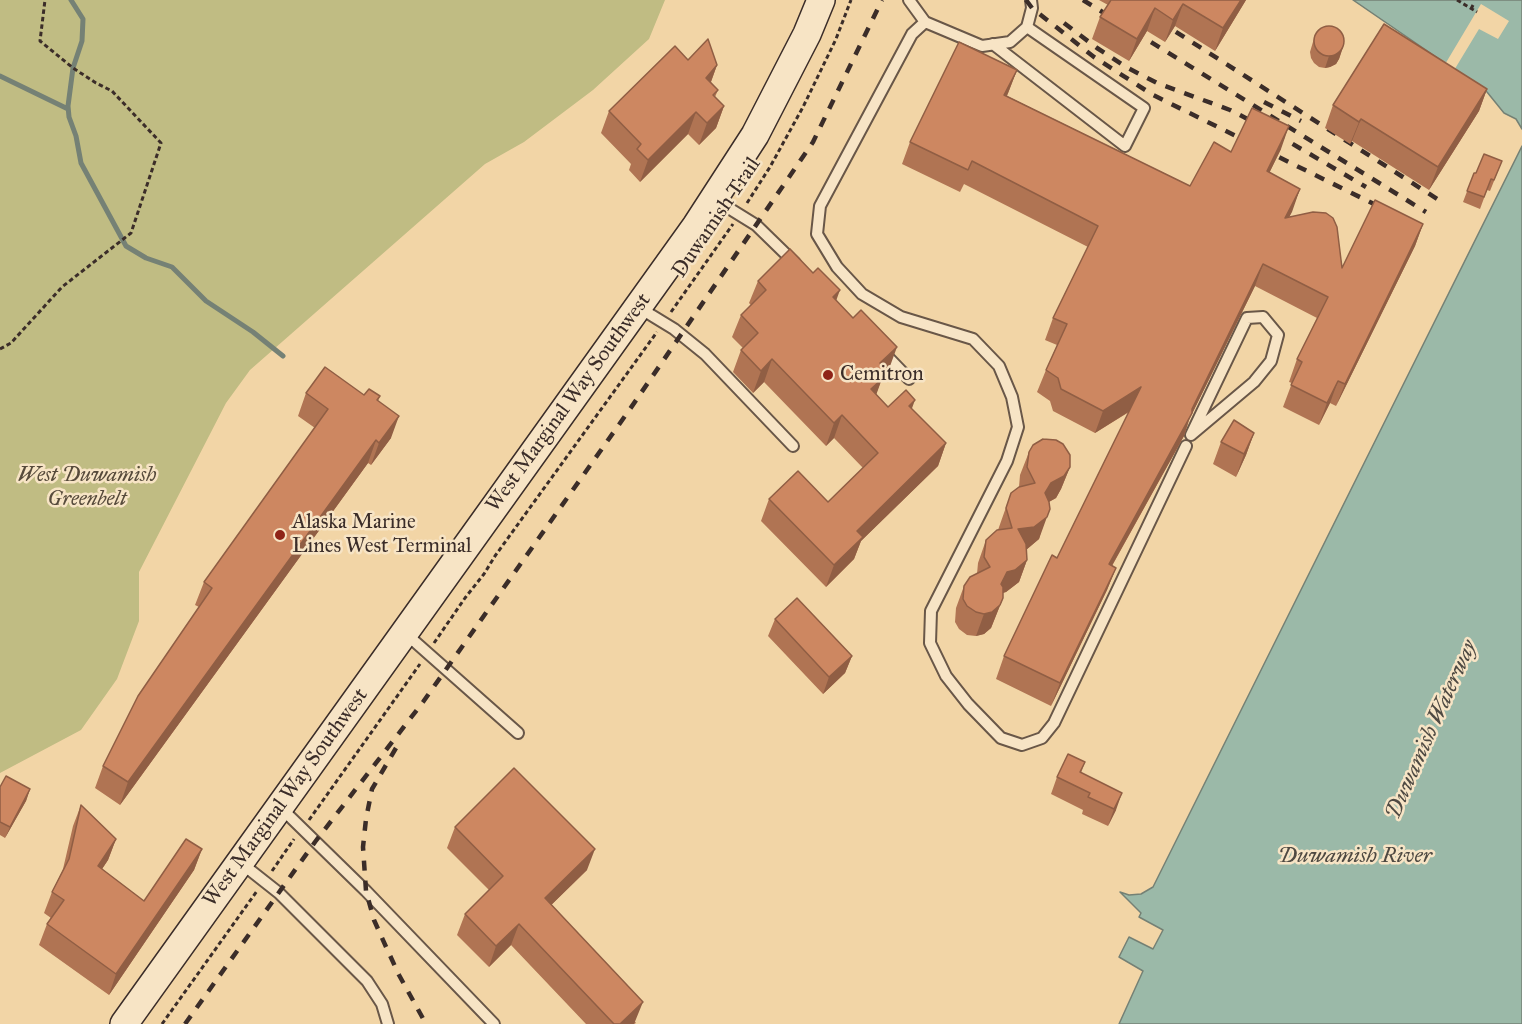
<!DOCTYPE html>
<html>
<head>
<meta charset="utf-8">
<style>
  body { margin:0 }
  canvas { display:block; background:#f2d5a6 }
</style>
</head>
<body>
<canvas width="1522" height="1024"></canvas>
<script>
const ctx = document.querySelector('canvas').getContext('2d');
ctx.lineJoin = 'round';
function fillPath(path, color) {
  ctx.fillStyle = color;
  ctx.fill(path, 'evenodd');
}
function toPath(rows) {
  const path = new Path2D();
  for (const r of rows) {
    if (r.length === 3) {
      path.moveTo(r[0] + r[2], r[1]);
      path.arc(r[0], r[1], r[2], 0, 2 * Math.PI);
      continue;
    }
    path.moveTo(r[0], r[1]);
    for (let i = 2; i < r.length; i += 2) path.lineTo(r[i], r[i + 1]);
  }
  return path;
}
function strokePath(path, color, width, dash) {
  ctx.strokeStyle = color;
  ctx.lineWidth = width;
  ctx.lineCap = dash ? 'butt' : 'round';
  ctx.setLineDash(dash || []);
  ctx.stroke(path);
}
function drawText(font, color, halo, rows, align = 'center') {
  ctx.font = font + ' "IM FELL Great Primer",serif';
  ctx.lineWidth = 5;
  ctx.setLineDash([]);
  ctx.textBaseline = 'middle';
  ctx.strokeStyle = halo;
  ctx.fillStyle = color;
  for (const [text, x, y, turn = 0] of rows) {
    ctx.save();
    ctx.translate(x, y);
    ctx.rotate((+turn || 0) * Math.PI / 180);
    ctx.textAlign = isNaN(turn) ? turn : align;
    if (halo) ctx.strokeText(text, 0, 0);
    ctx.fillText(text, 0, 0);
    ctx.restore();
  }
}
const green = toPath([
  [0,0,665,0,649,39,593,90,524,142,485,164,250,370,226,403,139,572,139,621,117,679,81,730,0,773]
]);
const water = toPath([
  [1353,0,1522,0,1522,129,1516,119,1504,113,1487,92,1353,0],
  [1522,146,1522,1024,1119,1024,1143,971,1119,957,1129,937,1153,949,1163,930,1139,917,1141,913,1120,892,1129,895,1141,894,1153,887,1522,146]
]);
const pier = toPath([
  [1481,4,1509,21,1498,39,1479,29,1453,72,1444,66]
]);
const stream = toPath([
  [71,0,83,19,82,41,73,68,68,106,69,117,76,136,81,163,126,246,146,258,172,267,206,301,253,332,283,356],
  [0,76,68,109]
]);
const path = toPath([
  [1457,0,1477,12],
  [1471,9,1474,3],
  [747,203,770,167,803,107,836,39,851,0],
  [671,312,733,224],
  [0,349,11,343,62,287,131,233,161,143,112,91,96,83,73,68,40,41,45,0],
  [434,643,465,598,484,574,495,556,657,332],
  [309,820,420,664],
  [272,871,294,839],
  [162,1024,257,891]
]);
const service = toPath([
  [909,0,925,22],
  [1031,0,1032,8,1027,27,1010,42,982,46,925,22,912,34,820,206,817,234,837,267,862,294,901,317,973,339,999,366,1012,397,1018,427,1007,461,931,611,930,643,946,676,968,704,1001,738,1022,745,1042,738,1054,723,1186,446],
  [993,44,1125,146,1144,108,1027,27],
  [714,199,756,225,795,263],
  [638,307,674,329,705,354,793,446],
  [1263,317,1278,335,1271,361,1254,382,1191,435,1247,318,1263,317],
  [882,351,909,379],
  [405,633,518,733],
  [280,807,366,891,494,1024],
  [241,863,279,893,367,981,382,1004,388,1024]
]);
const secondary = toPath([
  [124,1024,696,226,755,135,807,34,821,0]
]);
const rail = toPath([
  [1026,0,1032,8,1094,57,1153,95,1384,209],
  [1083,0,1426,212],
  [1159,21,1442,202],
  [1064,23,1097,48,1126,67,1157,83,1230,110,1269,130,1366,187],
  [1264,102,1301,121],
  [396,748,372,789,366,819,363,847,366,891,374,920,387,949,399,975,426,1024],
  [185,1024,315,842,423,702,630,409,813,142,882,0]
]);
const wall = toPath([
  [1099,0,1246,0,1215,51,1175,26,1165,42,1147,31,1129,61,1092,39,1100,17,1108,5],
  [1315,35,1343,47,1339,59,1336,64,1330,67,1325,68,1319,67,1314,63,1311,58,1310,52],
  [688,60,717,65,711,82,718,90,715,97,724,106,716,128,699,145,688,134,640,182,629,170,631,164,601,133,609,111],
  [1017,70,1007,96,1190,186,1231,152,1281,149,1269,173,1300,189,1289,217,1342,268,1423,224,1415,246,1336,406,1330,403,1319,425,1283,407,1292,383,1289,382,1297,359,1317,318,1255,286,1189,420,1184,436,1112,566,1116,568,1107,590,1051,706,996,679,1004,656,1057,558,1129,412,1095,433,1053,411,1050,401,1037,392,1046,370,1057,345,1045,340,1053,318,1088,247,964,184,960,192,902,164,910,142],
  [1487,89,1479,111,1429,190,1352,141,1350,144,1325,128,1333,105],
  [1502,161,1490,191,1487,190,1480,209,1463,202,1474,173,1476,173],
  [758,281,836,301,889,369,884,373,876,394,888,407,912,409,946,443,938,466,861,541,854,559,826,587,761,521,769,499,828,502,863,468,834,438,826,446,764,382,753,393,733,372,741,350,743,348,732,337,741,315,751,305,749,303],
  [306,393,380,396,378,401,391,438,371,465,368,463,120,805,95,788,103,766,199,607,195,605,204,582,315,428,298,416],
  [1254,433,1246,455,1236,477,1213,464,1221,442],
  [1029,452,1070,467,1061,489,1056,498,1049,502,1039,539,1026,550,1027,560,1019,582,1006,592,1003,593,1003,598,991,628,984,634,976,636,967,635,959,629,955,622,956,608,964,586,977,574,978,563,986,540,998,530,1011,493,1019,487,1020,475],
  [775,619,852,656,845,673,823,694,768,636],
  [1085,762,1081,773,1116,810,1108,826,1082,814,1083,810,1051,794,1057,777],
  [0,787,30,789,26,801,5,838,0,835],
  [81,805,116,839,108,860,102,869,144,901,202,849,194,870,109,995,39,945,47,924,51,918,44,913,52,892,63,869,73,826],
  [455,827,587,870,551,905,636,1023,634,1024,586,1024,511,945,489,967,457,935,465,914,489,890,447,848]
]);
const shadedWall = toPath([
  [1241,0,1246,0,1215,51,1223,28],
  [1183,4,1175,26,1165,42,1173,20],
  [1155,8,1147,31,1129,61,1137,39],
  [1343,47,1339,59,1336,64,1330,67,1325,68,1329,56],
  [717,65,709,87,706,78],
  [1017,70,1008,93,996,117,1004,95],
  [1487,89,1479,111,1429,190,1438,167],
  [724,106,716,128,699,145,707,123],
  [696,112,688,134,640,182,648,160],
  [1361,119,1352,141,1350,144,1359,122],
  [1289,126,1281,149,1259,194,1267,171],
  [1300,189,1292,212,1277,240,1285,218],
  [1423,224,1415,246,1336,406,1345,384],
  [1263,264,1255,286,1189,420,1184,436,1100,587,1109,564,1192,409],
  [840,290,832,312,833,297],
  [897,347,889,369,884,373,874,401,863,411,880,363],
  [772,359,764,382,753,393,761,371],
  [1338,381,1330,403,1319,425,1327,403],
  [1141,387,1133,409,1095,433,1103,411],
  [915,400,907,422,909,406],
  [842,415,834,438,826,446,834,423],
  [399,416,391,438,371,465,379,443],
  [1254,433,1246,455,1236,477,1244,454],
  [376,440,368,463,120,805,128,782],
  [946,443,938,466,861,541,854,559,826,587,834,565,857,531],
  [1070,467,1061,489,1056,498,1043,505,1045,493,1051,483],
  [1047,517,1039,539,1026,550,1018,529],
  [1027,560,1019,582,1006,592,998,594,1001,584,1007,572],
  [1116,568,1107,590,1051,706,1060,683],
  [1003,598,991,628,984,634,976,636,984,614],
  [852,656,845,673,823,694,829,677],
  [30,789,26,801,5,838,10,827],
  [1122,793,1116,810,1108,826,1114,809],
  [116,839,108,860,90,887,98,866],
  [202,849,194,870,109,995,116,974],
  [595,849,587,870,537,919,545,898],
  [519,924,511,945,489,967,496,946],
  [643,1002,634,1024,620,1024]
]);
const building = toPath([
  [1111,0,1241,0,1223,28,1183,4,1173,20,1155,8,1137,39,1100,17,1111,0],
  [1384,24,1487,89,1438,167,1361,119,1359,122,1333,105,1384,24],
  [1329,41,15],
  [708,39,717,65,706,78,718,90,713,95,724,106,707,123,696,112,648,160,637,149,641,144,609,111,675,46,688,60,708,39],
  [959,42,1017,70,1004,95,1190,186,1214,142,1231,152,1252,108,1289,126,1267,171,1300,189,1285,218,1313,212,1326,213,1333,218,1337,227,1342,268,1375,200,1423,224,1345,384,1338,381,1327,403,1291,385,1302,362,1297,359,1328,297,1263,264,1192,409,1192,413,1109,564,1116,568,1060,683,1004,656,1052,555,1057,558,1141,387,1103,411,1061,389,1058,378,1046,370,1067,324,1053,318,1098,226,972,161,968,170,910,142,959,42],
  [1484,154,1502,161,1494,180,1491,179,1484,197,1467,191,1474,173,1476,173,1484,154],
  [790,249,813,273,818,268,840,290,833,297,853,318,861,310,897,347,880,363,886,370,879,376,882,379,871,389,888,407,906,390,915,400,909,406,946,443,857,531,863,537,834,565,769,499,798,471,828,502,878,453,842,415,834,423,772,359,761,371,741,350,758,333,741,315,766,290,758,281,790,249],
  [325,367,364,395,369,389,380,396,377,400,399,416,379,443,376,440,128,782,103,766,138,696,212,588,204,582,328,409,306,393,325,367],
  [1234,420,1254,433,1244,454,1221,442,1234,420],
  [1043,439,1056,440,1063,444,1070,455,1070,467,1064,476,1051,483,1045,493,1049,502,1050,509,1047,517,1034,527,1018,529,1026,544,1027,560,1015,570,1007,572,1001,584,1003,587,1003,598,1000,605,992,612,984,614,976,612,967,606,963,599,964,586,970,577,990,567,984,557,986,540,997,530,1012,528,1006,508,1011,493,1019,487,1035,483,1027,467,1029,452,1033,445,1043,439],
  [797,598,852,656,829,677,775,619,797,598],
  [1068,754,1085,762,1080,772,1122,793,1114,809,1088,797,1090,793,1057,777,1068,754],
  [514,768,595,849,545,898,643,1002,620,1024,614,1024,519,924,496,946,465,914,503,876,455,827,514,768],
  [6,776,30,789,10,827,0,822,0,787,6,776],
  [81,805,116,839,98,866,144,901,186,839,202,849,116,974,47,924,64,900,52,892,69,859,81,805]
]);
const markers = [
  [828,375,6,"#8f2418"],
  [280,535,6,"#8f2418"]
];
const streetNames = [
  ["Duwamish Trail",717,218,-56],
  ["West Marginal Way Southwest",569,403,-54],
  ["West Marginal Way Southwest",286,798,-54]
];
const poiNames = [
  ["Cemitron",840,375],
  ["Alaska Marine",292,523],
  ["Lines West Terminal",292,547]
];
const parkNames = [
  ["West Duwamish",87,476],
  ["Greenbelt",87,500]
];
const waterNames = [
  ["Duwamish Waterway",1432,730,-66],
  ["Duwamish River",1355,857]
];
fillPath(green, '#c0bc83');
fillPath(water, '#9bb9a8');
strokePath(water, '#758175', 1.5);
fillPath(pier, '#f2d5a6');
strokePath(stream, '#758175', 5);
strokePath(service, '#695748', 14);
strokePath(secondary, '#3b2d29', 30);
strokePath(path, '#3b2d29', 3, [4.5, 3]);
strokePath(service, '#f7e4c5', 10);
strokePath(secondary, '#f7e4c5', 27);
strokePath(rail, '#3b2d29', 4.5, [10, 10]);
fillPath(wall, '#b07453');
fillPath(shadedWall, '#905e44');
fillPath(building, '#cd8761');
strokePath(building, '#905e44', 1.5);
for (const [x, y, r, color] of markers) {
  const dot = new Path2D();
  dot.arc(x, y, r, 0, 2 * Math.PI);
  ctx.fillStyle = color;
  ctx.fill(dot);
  strokePath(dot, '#f7e4c5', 2);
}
drawText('21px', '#3b2d29', '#f7e4c5', streetNames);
drawText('21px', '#3b2d29', '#f7e4c5', poiNames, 'left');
drawText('italic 21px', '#564a3b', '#f7e4c5', parkNames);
drawText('italic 22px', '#4e4942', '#f7e4c5', waterNames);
</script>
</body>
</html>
